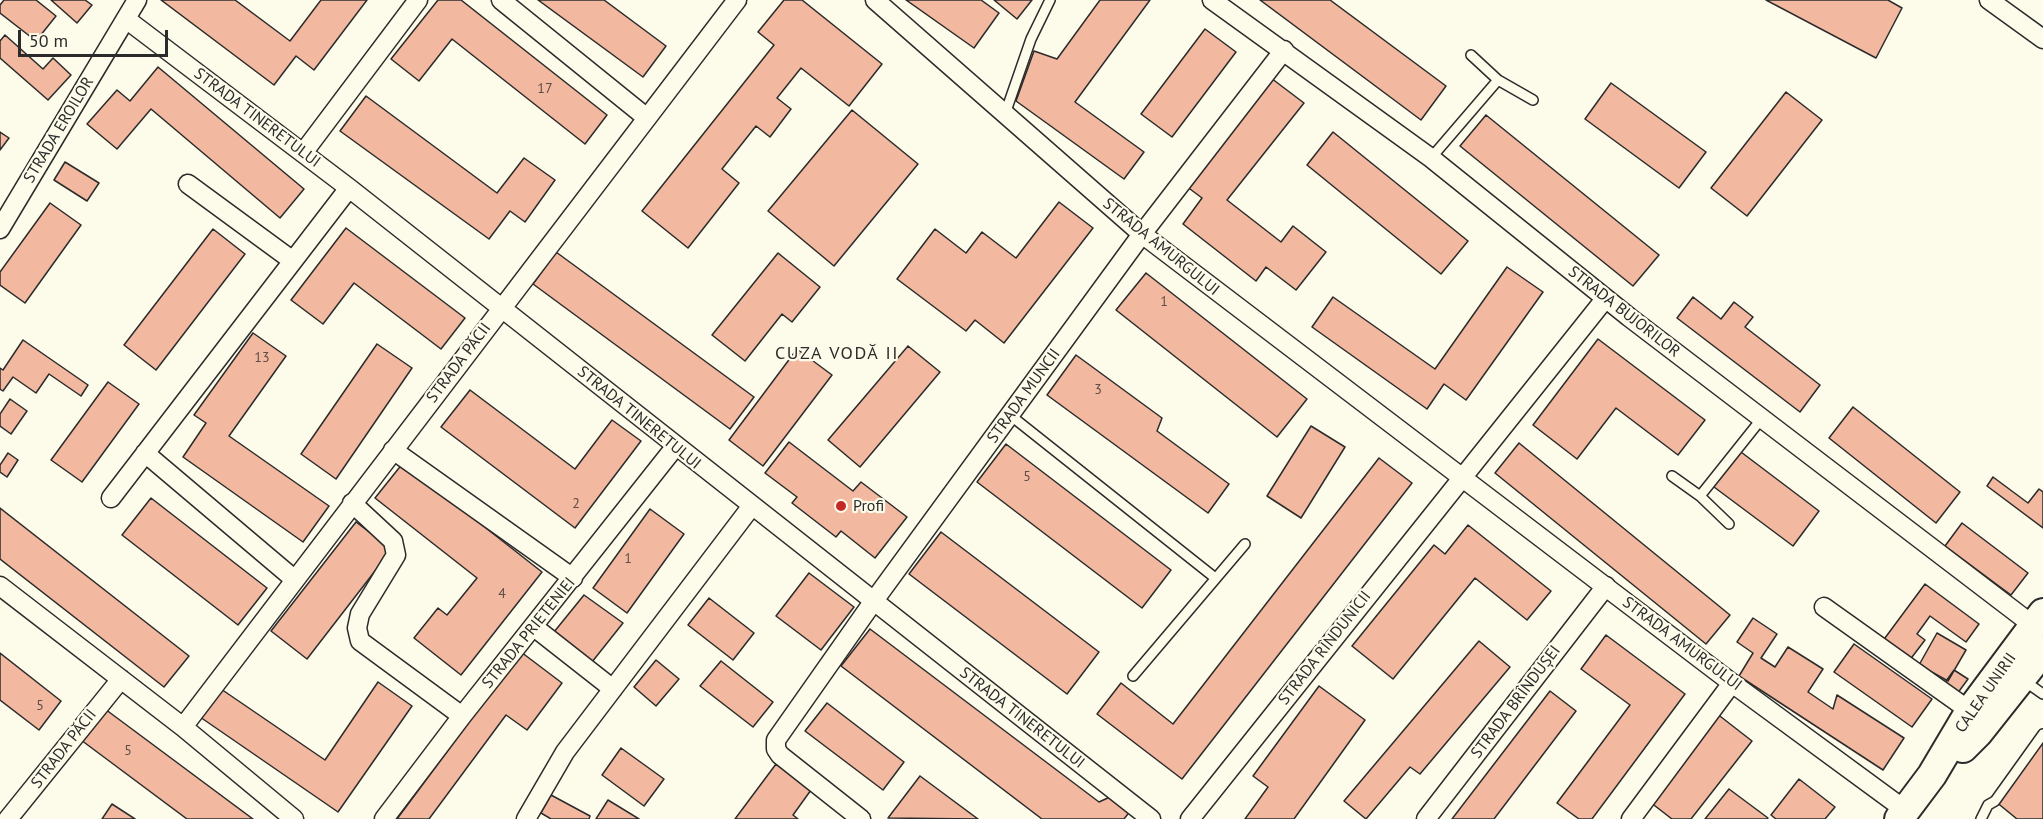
<!DOCTYPE html>
<html>
<head>
<meta charset="utf-8">
<style>
  body { margin:0 }
  #map { position:relative; width:2043px; height:819px; overflow:hidden; background:#fdfbea; font-family:"PT Sans",sans-serif }
  canvas { display:block }
  .scale { position:absolute; left:18px; top:30px; width:150px; height:27px; box-sizing:border-box; border:3px solid #2b2b2b; border-top:0; padding-left:8px; font-size:18px; line-height:21px; white-space:nowrap; color:#2b2b2b; -webkit-text-stroke:4px #fdfbea; paint-order:stroke }
</style>
</head>
<body>
<div id="map">
<canvas width="2043" height="819"></canvas>
<div class="scale">50 m</div>
</div>
<script>
const ctx = document.querySelector('canvas').getContext('2d');
ctx.lineJoin = 'round';
function fillPath(path, color) {
  ctx.fillStyle = color;
  ctx.fill(path, 'evenodd');
}
function toPath(rows) {
  const path = new Path2D();
  for (const r of rows) {
    path.moveTo(r[0], r[1]);
    for (let i = 2; i < r.length; i += 2) path.lineTo(r[i], r[i + 1]);
  }
  return path;
}
function strokePath(path, color, width, dash) {
  ctx.strokeStyle = color;
  ctx.lineWidth = width;
  ctx.lineCap = dash ? 'butt' : 'round';
  ctx.setLineDash(dash || []);
  ctx.stroke(path);
}
function drawText(font, color, halo, rows, align = 'center') {
  ctx.font = font + ' "PT Sans",sans-serif';
  ctx.lineWidth = 4.5;
  ctx.setLineDash([]);
  ctx.textBaseline = 'middle';
  ctx.strokeStyle = halo;
  ctx.fillStyle = color;
  for (const [text, x, y, turn = 0] of rows) {
    ctx.save();
    ctx.translate(x, y);
    ctx.rotate((+turn || 0) * Math.PI / 180);
    ctx.textAlign = isNaN(turn) ? turn : align;
    if (halo) ctx.strokeText(text, 0, 0);
    ctx.fillText(text, 0, 0);
    ctx.restore();
  }
}
const building = toPath([
  [4,0,36,0,56,16,36,41,0,13,0,5,4,0],
  [51,0,85,0,92,5,77,23,51,0],
  [161,0,235,0,290,41,321,0,367,0,314,70,296,56,274,85,161,0],
  [438,0,461,0,607,115,585,144,452,39,419,81,391,59,438,0],
  [538,0,604,0,666,46,643,77,538,0],
  [784,0,802,0,882,64,849,106,801,68,777,98,791,109,770,137,756,126,722,169,739,183,688,248,642,211,774,45,758,32,784,0],
  [906,0,981,0,999,13,974,48,906,0],
  [994,0,1032,0,1017,19,994,0],
  [1100,0,1150,0,1075,102,1144,152,1124,179,1016,101,1034,51,1057,59,1100,0],
  [1260,0,1330,0,1446,86,1421,120,1260,0],
  [1766,0,1888,0,1902,8,1876,58,1766,0],
  [1205,29,1236,52,1172,137,1141,114,1205,29],
  [5,35,43,69,53,58,71,75,48,100,0,58,0,41,5,35],
  [158,67,304,189,280,218,151,109,117,149,87,124,117,90,130,101,158,67],
  [1267,75,1304,103,1227,200,1281,242,1293,226,1326,252,1296,290,1266,267,1256,281,1183,224,1202,198,1182,183,1267,75],
  [1611,83,1706,152,1679,188,1585,119,1611,83],
  [1786,92,1822,120,1747,216,1711,188,1786,92],
  [366,96,497,193,524,158,555,180,525,222,510,211,489,239,340,131,366,96],
  [852,110,918,164,834,266,768,211,852,110],
  [1486,115,1659,255,1633,286,1460,146,1486,115],
  [0,132,9,138,0,150,0,132],
  [1333,132,1468,241,1441,274,1307,165,1333,132],
  [65,162,99,183,87,201,54,180,65,162],
  [1059,202,1093,228,1004,343,975,320,966,331,897,279,935,229,966,253,982,232,1016,258,1059,202],
  [50,203,81,225,25,303,0,285,0,272,50,203],
  [346,228,465,318,441,349,354,283,323,324,291,300,346,228],
  [213,229,245,254,156,370,124,345,213,229],
  [556,252,754,397,730,429,533,284,556,252],
  [778,253,820,287,792,322,782,314,745,361,712,335,778,253],
  [1507,267,1543,292,1466,400,1444,384,1427,409,1312,327,1333,297,1435,369,1507,267],
  [1146,273,1307,399,1277,437,1116,310,1146,273],
  [1693,297,1721,319,1734,302,1753,317,1745,327,1820,385,1800,412,1677,318,1693,297],
  [253,333,286,356,229,436,329,506,303,542,183,457,206,423,194,415,253,333],
  [1598,339,1705,420,1678,455,1616,408,1577,459,1533,425,1598,339],
  [23,340,88,385,81,396,49,374,36,393,13,377,3,391,0,389,0,368,3,370,23,340],
  [377,344,412,368,336,479,301,454,377,344],
  [908,346,940,372,860,467,828,440,908,346],
  [797,349,832,375,763,466,729,440,797,349],
  [1076,355,1162,418,1157,431,1229,484,1208,513,1047,395,1076,355],
  [108,382,139,404,82,482,51,460,108,382],
  [470,390,575,469,612,420,641,441,575,528,441,427,470,390],
  [10,399,27,411,11,434,0,426,0,414,10,399],
  [1853,407,1960,492,1936,523,1829,438,1853,407],
  [1311,426,1345,447,1301,518,1267,496,1311,426],
  [789,442,853,491,861,482,907,517,875,558,841,531,836,537,792,503,797,497,765,473,789,442],
  [1519,443,1730,615,1706,644,1495,473,1519,443],
  [1006,444,1171,570,1142,608,977,482,1006,444],
  [1737,449,1819,511,1793,546,1710,484,1737,449],
  [8,453,18,460,7,477,0,472,0,465,8,453],
  [1379,458,1412,483,1182,779,1097,714,1121,683,1173,724,1379,458],
  [403,463,542,572,461,675,414,638,438,608,447,615,477,578,375,498,403,463],
  [1993,477,2028,503,2039,489,2043,492,2043,528,1987,486,1993,477],
  [151,498,267,588,238,625,122,535,151,498],
  [0,508,189,656,164,687,0,559,0,508],
  [650,509,684,534,627,613,593,588,650,509],
  [356,522,392,549,307,659,271,631,356,522],
  [1962,523,2028,573,2011,595,1945,546,1962,523],
  [1468,525,1551,591,1527,620,1475,578,1393,679,1352,646,1434,545,1445,554,1468,525],
  [941,532,1099,652,1067,694,909,574,941,532],
  [809,573,854,607,821,650,776,616,809,573],
  [1925,584,1979,624,1966,642,1930,616,1917,634,1925,640,1909,661,1882,642,1925,584],
  [584,595,623,623,592,662,554,632,584,595],
  [709,598,754,633,733,660,688,625,709,598],
  [1753,618,1777,634,1761,658,1775,667,1788,647,1823,669,1808,692,1833,709,1837,695,1904,738,1883,770,1739,676,1753,653,1737,642,1753,618],
  [870,629,1099,802,1112,796,1131,810,1124,819,1042,819,841,666,870,629],
  [1937,633,1966,650,1948,681,1919,665,1937,633],
  [1606,635,1685,694,1592,819,1579,819,1557,803,1630,705,1581,669,1606,635],
  [1479,641,1510,667,1420,774,1410,767,1366,819,1344,801,1479,641],
  [1854,644,1932,699,1912,727,1834,672,1854,644],
  [521,652,562,683,527,730,506,715,429,819,397,819,521,652],
  [0,653,61,701,39,730,0,700,0,653],
  [656,660,679,679,656,706,634,687,656,660],
  [721,661,773,702,753,727,700,686,721,661],
  [1954,670,1968,679,1957,694,1944,684,1954,670],
  [378,682,412,706,338,812,200,717,221,689,325,760,378,682],
  [1319,686,1365,720,1294,819,1245,819,1268,787,1253,776,1319,686],
  [1550,691,1576,711,1494,819,1452,819,1550,691],
  [827,703,904,762,883,790,805,731,827,703],
  [105,709,253,819,187,819,81,740,105,709],
  [1716,713,1752,741,1691,819,1672,819,1650,802,1716,713],
  [2043,740,2043,819,2017,819,1995,801,2043,740],
  [621,748,664,779,644,806,602,775,621,748],
  [776,764,811,790,793,815,798,819,735,819,776,764],
  [920,776,978,819,888,818,920,776],
  [1799,779,1835,807,1825,819,1776,819,1771,815,1799,779],
  [1729,789,1768,818,1767,819,1705,819,1729,789],
  [551,795,590,816,589,819,551,819,541,813,551,795],
  [608,800,639,819,596,819,608,800],
  [112,804,135,819,102,819,112,804]
]);
const service = toPath([
  [1471,55,1498,80,1533,100],
  [1005,114,1031,39,1050,0],
  [1431,158,1498,80],
  [1010,415,1214,577],
  [1672,476,1700,496,1729,524],
  [1700,496,1763,417],
  [1133,676,1245,544],
  [2023,680,2043,694],
  [1981,819,1988,805,1995,801,2043,734]
]);
const minor = toPath([
  [501,0,647,118],
  [875,0,1142,234,1732,683,1905,810],
  [1212,0,1431,158,1629,317,2034,626],
  [1989,0,2043,39],
  [126,19,349,188,1151,819],
  [303,153,418,0],
  [188,184,293,261],
  [0,229,137,0],
  [393,450,573,578],
  [145,453,294,579],
  [111,498,349,188],
  [352,503,393,541,396,555,360,614,357,628,360,641,462,716],
  [0,586,183,727,294,819],
  [1824,607,1970,711],
  [534,627,613,689],
  [183,727,737,0],
  [8,819,121,679],
  [384,819,462,716,675,447],
  [526,819,565,752,751,507],
  [861,819,780,755,776,749,776,740,873,602,1142,234,1284,50],
  [1190,819,1605,299],
  [1426,819,1606,586],
  [1631,819,1732,683]
]);
const primary = toPath([
  [1963,748,1978,733,2043,651],
  [1899,819,1932,775,1970,711,2043,613]
]);
const markers = [
  [841,506,6,"#c62828"]
];
const numberNames = [
  ["17",545,89],
  ["1",1164,302],
  ["13",262,358],
  ["3",1098,390],
  ["5",1027,477],
  ["2",576,504],
  ["1",628,559],
  ["4",502,594],
  ["5",40,706],
  ["5",128,751]
];
const streetNames = [
  ["STRADA TINERETULUI",257,118,37],
  ["STRADA EROILOR",59,130,-59],
  ["STRADA AMURGULUI",1161,247,39],
  ["STRADA BUJORILOR",1624,312,38],
  ["STRADA PĂCII",459,363,-53],
  ["STRADA MUNCII",1024,396,-54],
  ["STRADA TINERETULUI",639,418,39],
  ["STRADA PRIETENIEI",529,633,-51],
  ["STRADA AMURGULUI",1682,644,37],
  ["STRADA RÎNDUNICII",1325,648,-52],
  ["CALEA UNIRII",1986,693,-55],
  ["STRADA BRÎNDUȘEI",1516,702,-53],
  ["STRADA TINERETULUI",1022,718,38],
  ["STRADA PĂCII",64,749,-52]
];
const poiNames = [
  ["Profi",853,506]
];
const neighbourhoodNames = [
  ["CUZA VODĂ II",837,354]
];
fillPath(building, '#f2b8a0');
strokePath(building, '#2b2b2b', 1.5);
strokePath(service, '#2b2b2b', 12);
strokePath(minor, '#2b2b2b', 21);
strokePath(primary, '#2b2b2b', 32);
strokePath(service, '#fdfbea', 9);
strokePath(minor, '#fdfbea', 18);
strokePath(primary, '#fdfbea', 28);
for (const [x, y, r, color] of markers) {
  const dot = new Path2D();
  dot.arc(x, y, r, 0, 2 * Math.PI);
  ctx.fillStyle = color;
  ctx.fill(dot);
  strokePath(dot, '#fdfbea', 2);
}
drawText('14px', '#5d4e48', null, numberNames);
drawText('16px', '#2b2b2b', '#fdfbea', streetNames);
drawText('16px', '#2b2b2b', '#fdfbea', poiNames, 'left');
ctx.letterSpacing = '1.5px';
drawText('18px', '#2b2b2b', '#fdfbea', neighbourhoodNames);
ctx.letterSpacing = '0px';
</script>
</body>
</html>
